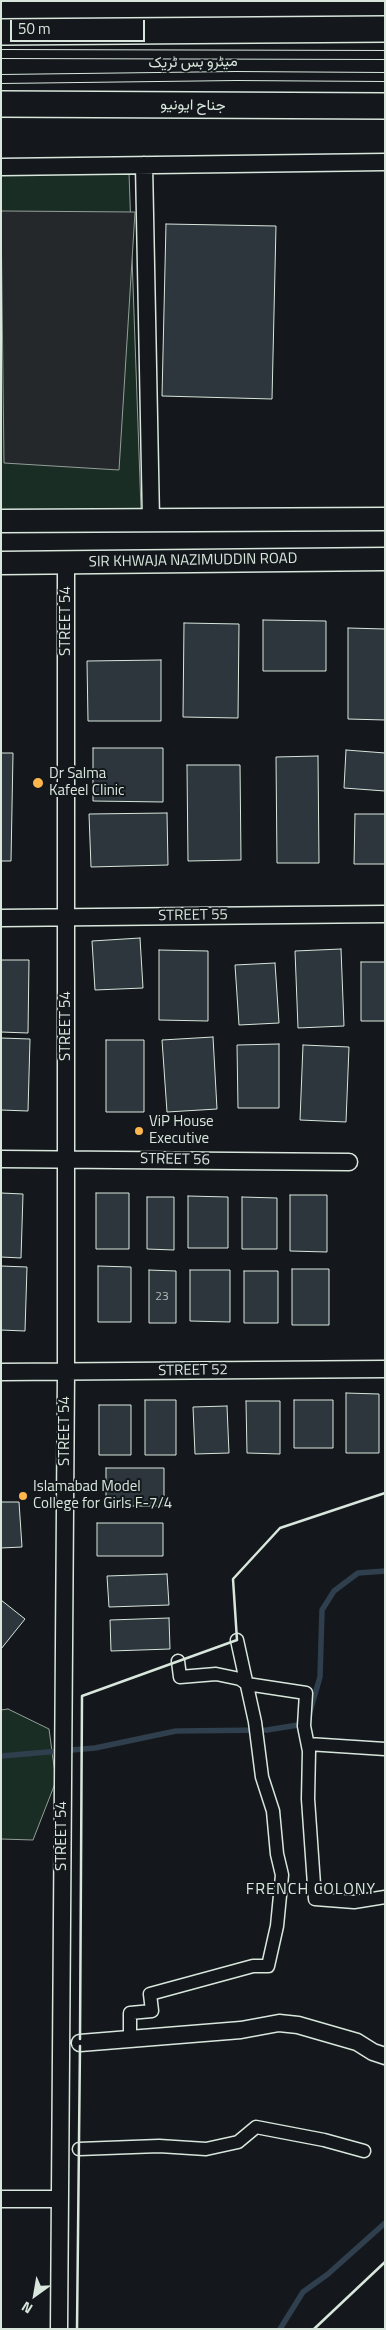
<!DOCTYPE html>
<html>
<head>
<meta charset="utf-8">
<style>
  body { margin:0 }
  #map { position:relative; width:386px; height:2330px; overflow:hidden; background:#14181c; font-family:"Titillium Web",sans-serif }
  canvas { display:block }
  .frame { position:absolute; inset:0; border:2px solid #d8e6dc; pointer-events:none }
  .north { position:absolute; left:10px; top:2270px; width:50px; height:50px; -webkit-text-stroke:4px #14181c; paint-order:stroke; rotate:212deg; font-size:14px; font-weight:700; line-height:20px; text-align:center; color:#d8e6dc }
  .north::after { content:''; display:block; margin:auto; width:18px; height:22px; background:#d8e6dc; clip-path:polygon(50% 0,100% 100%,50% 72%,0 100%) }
  .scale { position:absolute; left:10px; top:20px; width:135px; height:22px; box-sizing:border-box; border:2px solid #d8e6dc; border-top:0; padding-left:6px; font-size:15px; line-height:18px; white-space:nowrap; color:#d8e6dc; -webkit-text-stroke:4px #14181c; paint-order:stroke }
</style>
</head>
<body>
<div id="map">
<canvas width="386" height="2330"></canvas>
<div class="frame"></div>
<div class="north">N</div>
<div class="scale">50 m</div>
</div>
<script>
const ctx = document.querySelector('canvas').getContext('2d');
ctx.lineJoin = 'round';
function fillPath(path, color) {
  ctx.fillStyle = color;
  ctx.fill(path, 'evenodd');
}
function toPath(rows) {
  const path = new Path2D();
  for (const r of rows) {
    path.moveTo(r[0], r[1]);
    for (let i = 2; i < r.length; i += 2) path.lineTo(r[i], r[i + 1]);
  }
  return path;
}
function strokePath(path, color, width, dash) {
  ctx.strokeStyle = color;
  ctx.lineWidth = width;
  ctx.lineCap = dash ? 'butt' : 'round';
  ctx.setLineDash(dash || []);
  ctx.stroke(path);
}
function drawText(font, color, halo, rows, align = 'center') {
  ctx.font = font + ' "Titillium Web",Vazirmatn,sans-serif';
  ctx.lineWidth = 4;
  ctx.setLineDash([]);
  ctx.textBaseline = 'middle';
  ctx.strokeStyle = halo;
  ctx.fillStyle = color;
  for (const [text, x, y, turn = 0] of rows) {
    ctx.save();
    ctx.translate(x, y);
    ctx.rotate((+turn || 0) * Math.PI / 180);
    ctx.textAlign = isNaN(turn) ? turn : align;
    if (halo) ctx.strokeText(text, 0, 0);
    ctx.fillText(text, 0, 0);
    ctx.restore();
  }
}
const green = toPath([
  [129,173,141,509,1,510,1,175,129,173],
  [8,1709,49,1729,56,1781,33,1840,1,1839,1,1710,8,1709]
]);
const parking = toPath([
  [1,211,135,212,119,470,4,463,1,211]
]);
const stream = toPath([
  [309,1715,320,1677,322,1610,334,1591,358,1573,385,1571],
  [1,1756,95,1748,176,1731,267,1730,298,1725,303,1722],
  [280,2329,303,2292,328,2274,385,2223]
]);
const building = toPath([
  [166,224,276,226,272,399,162,396,166,224],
  [263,620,326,621,326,671,263,671,263,620],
  [184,623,239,624,238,718,183,717,184,623],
  [348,628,385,629,385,720,348,719,348,628],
  [161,660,161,721,88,721,87,661,161,660],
  [93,748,163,748,163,802,93,801,93,748],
  [346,750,385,753,385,791,344,788,346,750],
  [1,753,13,753,11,861,1,861,1,753],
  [318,756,319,863,277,863,276,757,318,756],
  [187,765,240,765,241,860,188,861,187,765],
  [167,813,168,865,91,867,89,814,167,813],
  [355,814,385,814,385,864,354,864,355,814],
  [140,938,143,988,95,990,92,941,140,938],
  [341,949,344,1026,298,1028,295,951,341,949],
  [159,950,208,951,208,1021,159,1020,159,950],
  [1,960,29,960,28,1033,1,1032,1,960],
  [361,962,385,962,385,1021,361,1021,361,962],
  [275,963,279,1023,239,1025,235,965,275,963],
  [213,1037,217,1109,167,1112,162,1040,213,1037],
  [1,1038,30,1039,28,1111,1,1110,1,1038],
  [106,1040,144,1040,144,1112,106,1112,106,1040],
  [279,1044,279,1108,238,1108,237,1045,279,1044],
  [303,1045,349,1047,346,1122,300,1120,303,1045],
  [1,1193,23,1194,21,1258,1,1257,1,1193],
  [96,1193,129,1193,129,1249,96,1249,96,1193],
  [290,1195,327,1195,327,1252,290,1251,290,1195],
  [188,1196,228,1197,228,1248,188,1248,188,1196],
  [147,1197,174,1197,174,1250,147,1249,147,1197],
  [242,1197,277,1198,277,1249,242,1249,242,1197],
  [1,1266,27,1267,25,1331,1,1330,1,1266],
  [98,1266,131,1267,131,1322,98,1322,98,1266],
  [292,1269,329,1269,329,1325,292,1325,292,1269],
  [149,1270,176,1271,176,1323,149,1323,149,1270],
  [190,1270,230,1270,230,1322,190,1321,190,1270],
  [244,1271,278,1271,278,1323,244,1323,244,1271],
  [346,1393,379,1394,379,1453,346,1453,346,1393],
  [145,1400,176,1400,176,1455,145,1455,145,1400],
  [294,1400,333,1400,333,1448,294,1448,294,1400],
  [246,1401,280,1401,280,1454,247,1453,246,1401],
  [99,1405,131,1405,131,1455,99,1455,99,1405],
  [227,1406,229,1453,195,1454,193,1407,227,1406],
  [106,1468,164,1468,164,1506,106,1506,106,1468],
  [1,1502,19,1502,22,1547,1,1548,1,1502],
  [97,1523,163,1523,163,1556,97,1556,97,1523],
  [167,1574,169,1605,109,1607,107,1576,167,1574],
  [1,1600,25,1619,1,1649,1,1600],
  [169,1618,170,1649,111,1651,110,1620,169,1618]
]);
const service = toPath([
  [1,54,385,55],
  [1,79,236,76,385,77]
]);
const pedestrian = toPath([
  [178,1661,180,1677,216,1674,240,1679,247,1684,306,1693,304,1726,309,1751,308,1799,315,1899,354,1902,385,1897],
  [308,1744,385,1749],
  [130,2040,130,2013,152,2011,150,1994,253,1966,268,1966,277,1926,282,1875,277,1854,273,1811,262,1777,255,1722,237,1640],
  [79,2149,159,2146,206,2149,238,2142,256,2127,324,2140,364,2151]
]);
const minor = toPath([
  [144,165,151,520],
  [1,167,385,162],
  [1,918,385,914],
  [1,1159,349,1162],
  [1,1372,385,1369],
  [80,2043,241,2030,279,2023,298,2025,357,2042,373,2052,385,2056],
  [1,2199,60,2199],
  [59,2329,66,1372,66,562]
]);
const secondary = toPath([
  [1,521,385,519],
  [1,563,385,559]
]);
const primary = toPath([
  [1,32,385,29],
  [1,104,385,106]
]);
const wall = toPath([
  [80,2039,82,1696,237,1640,233,1579,280,1528,385,1493],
  [77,2329,80,2046],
  [314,2329,385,2262]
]);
const markers = [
  [38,783,6,"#ffb74d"],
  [139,1131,5,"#ffb74d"],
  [23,1496,5,"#ffb74d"]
];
const numberNames = [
  ["23",162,1297]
];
const streetNames = [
  ["میٹرو بس ٹریک",193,63,-1],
  ["جناح ایونیو",193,106,1],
  ["SIR KHWAJA NAZIMUDDIN ROAD",193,561,-1],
  ["STREET 54",66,621,-90],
  ["STREET 55",193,916,-1],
  ["STREET 54",66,1026,-90],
  ["STREET 56",175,1160,1],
  ["STREET 52",193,1371,-1],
  ["STREET 54",65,1431,-90],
  ["STREET 54",62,1836,-90]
];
const poiNames = [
  ["Dr Salma",49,774],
  ["Kafeel Clinic",49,791],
  ["ViP House",149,1122],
  ["Executive",149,1139],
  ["Islamabad Model",33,1487],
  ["College for Girls F-7/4",33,1504]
];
const neighbourhoodNames = [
  ["FRENCH COLONY",311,1890]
];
fillPath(green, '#1a2d24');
strokePath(green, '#939e99', 1);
fillPath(parking, '#24282b');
strokePath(parking, '#939e99', 1);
strokePath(stream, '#2f3f4d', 5.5);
fillPath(building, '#2c363c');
strokePath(building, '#d8e6dc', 1);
strokePath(service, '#d8e6dc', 10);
strokePath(pedestrian, '#d8e6dc', 15);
strokePath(minor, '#d8e6dc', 19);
strokePath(secondary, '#d8e6dc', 25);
strokePath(primary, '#d8e6dc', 28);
strokePath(service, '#14181c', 8);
strokePath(pedestrian, '#14181c', 12);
strokePath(minor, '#14181c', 16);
strokePath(secondary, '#14181c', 22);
strokePath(primary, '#14181c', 25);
strokePath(wall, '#d8e6dc', 2.5);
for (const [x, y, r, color] of markers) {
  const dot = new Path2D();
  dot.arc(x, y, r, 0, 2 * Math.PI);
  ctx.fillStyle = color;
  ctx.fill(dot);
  strokePath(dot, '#14181c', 2);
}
drawText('12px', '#adbab4', null, numberNames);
drawText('15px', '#d8e6dc', '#14181c', streetNames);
drawText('15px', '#d8e6dc', '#14181c', poiNames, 'left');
ctx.letterSpacing = '1px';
drawText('16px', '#d8e6dc', '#14181c', neighbourhoodNames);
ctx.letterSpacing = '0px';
</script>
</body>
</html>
